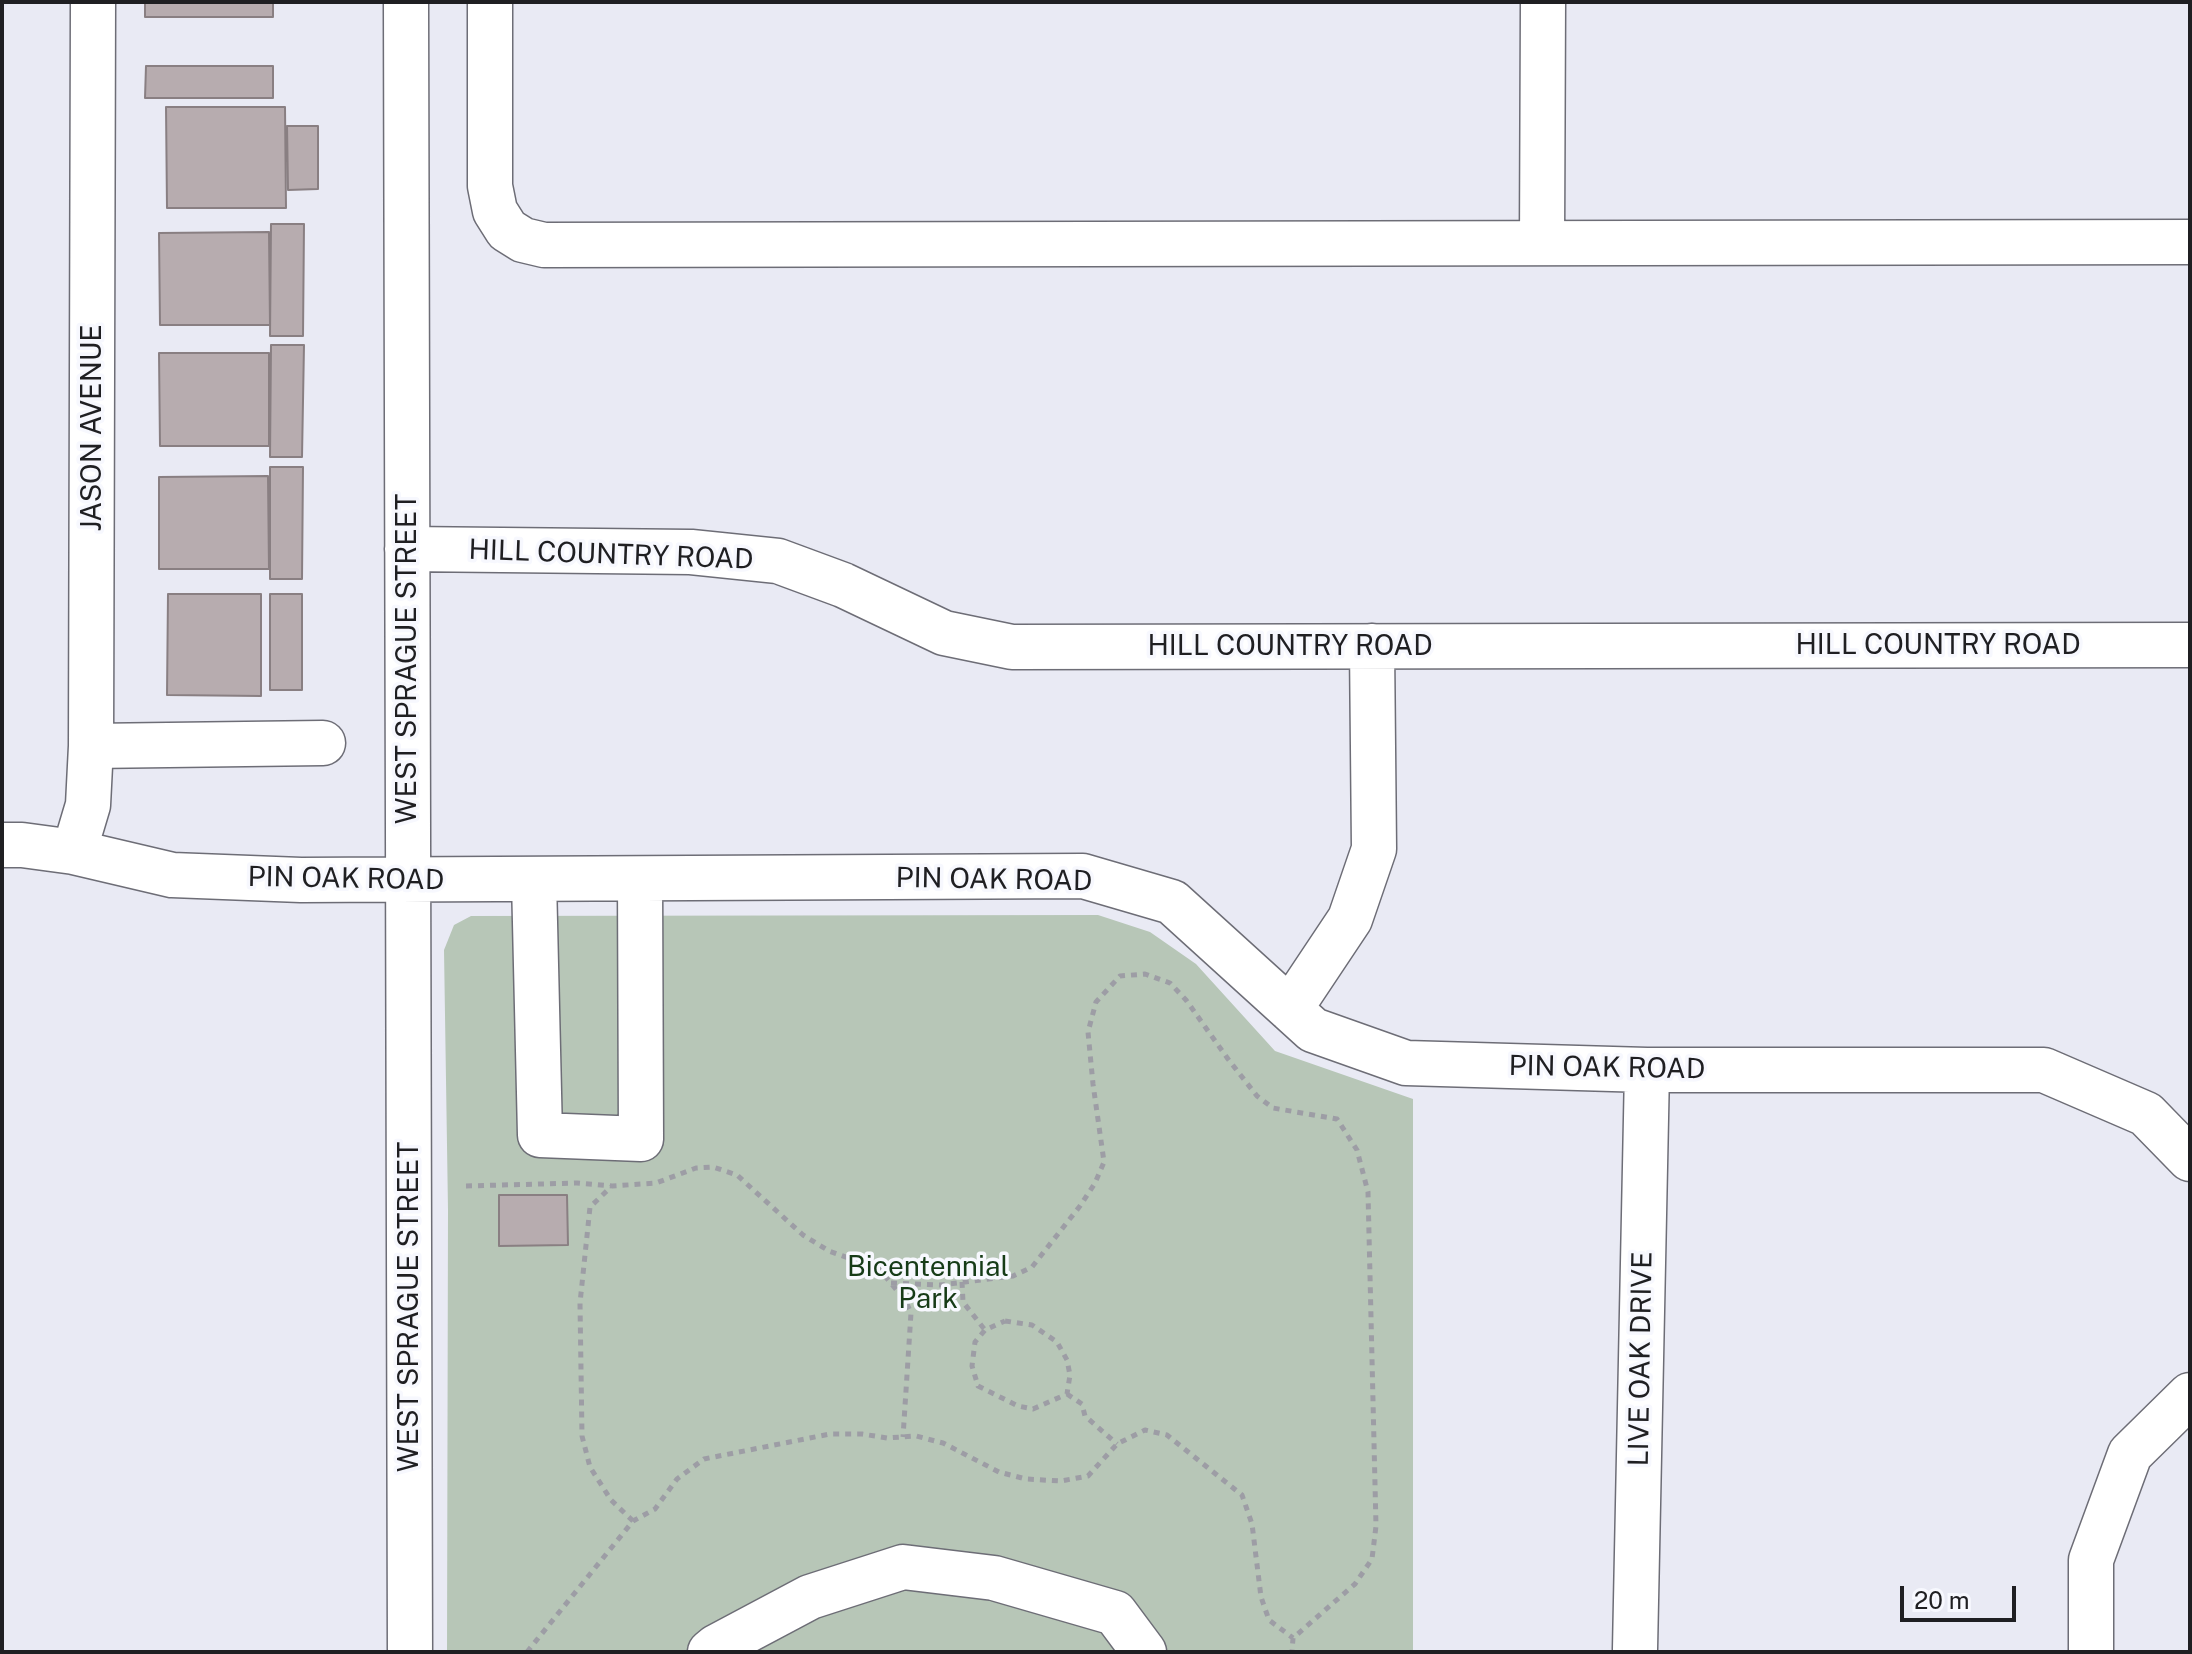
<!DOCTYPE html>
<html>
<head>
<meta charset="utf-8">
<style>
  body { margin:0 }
  #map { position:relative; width:2192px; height:1654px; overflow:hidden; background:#e9eaf4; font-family:"Public Sans",sans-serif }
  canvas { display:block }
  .frame { position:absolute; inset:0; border:4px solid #1f1f22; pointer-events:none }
  .scale { position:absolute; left:1900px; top:1586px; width:116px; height:36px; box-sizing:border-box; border:4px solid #1f1f22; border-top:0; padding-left:10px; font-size:24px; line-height:28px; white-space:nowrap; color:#1f1f22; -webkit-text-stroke:6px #f7f8fe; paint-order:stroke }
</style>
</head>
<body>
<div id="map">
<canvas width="2192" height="1654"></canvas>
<div class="frame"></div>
<div class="scale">20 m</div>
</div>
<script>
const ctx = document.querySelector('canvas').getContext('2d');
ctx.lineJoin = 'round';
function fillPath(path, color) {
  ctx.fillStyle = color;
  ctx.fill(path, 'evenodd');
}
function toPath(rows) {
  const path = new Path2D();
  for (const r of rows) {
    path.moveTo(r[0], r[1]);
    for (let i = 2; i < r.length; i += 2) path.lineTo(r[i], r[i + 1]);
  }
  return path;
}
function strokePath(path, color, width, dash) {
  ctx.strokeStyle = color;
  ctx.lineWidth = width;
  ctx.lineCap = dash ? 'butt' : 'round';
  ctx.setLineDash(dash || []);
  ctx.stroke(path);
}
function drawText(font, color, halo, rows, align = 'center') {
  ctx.font = font + ' "Public Sans",sans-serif';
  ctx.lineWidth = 7;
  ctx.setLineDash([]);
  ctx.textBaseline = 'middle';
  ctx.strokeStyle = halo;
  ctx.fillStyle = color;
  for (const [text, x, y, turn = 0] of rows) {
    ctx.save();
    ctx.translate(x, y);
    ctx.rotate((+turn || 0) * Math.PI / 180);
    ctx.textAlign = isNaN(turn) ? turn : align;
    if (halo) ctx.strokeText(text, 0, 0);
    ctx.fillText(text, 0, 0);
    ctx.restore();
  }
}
const green = toPath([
  [1098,915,1150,932,1196,964,1275,1051,1413,1099,1413,1652,447,1652,448,1210,444,950,454,925,471,916]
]);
const building = toPath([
  [145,2,273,2,273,17,145,17,145,2],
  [146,66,273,66,273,98,145,98,146,66],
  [166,107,285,107,286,208,167,208,166,107],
  [287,126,318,126,318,189,288,190,287,126],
  [271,224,304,224,303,336,270,336,271,224],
  [269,232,270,325,160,325,159,233,269,232],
  [271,345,304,345,302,457,270,457,271,345],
  [159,353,269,353,269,446,160,446,159,353],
  [270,467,303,467,302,579,270,579,270,467],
  [268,476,269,569,159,569,159,477,268,476],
  [168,594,261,594,261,696,167,695,168,594],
  [270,594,302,594,302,690,270,690,270,594],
  [499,1195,567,1195,568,1245,499,1246,499,1195]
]);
const path = toPath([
  [466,1186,577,1183,612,1186],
  [962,1282,963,1302,985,1330],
  [891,1283,940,1285,1013,1276,1032,1267,1080,1206,1095,1183,1104,1162,1093,1084,1088,1032,1096,1002,1120,976,1145,974,1170,983,1186,1000,1228,1059,1257,1096,1273,1108,1337,1119,1357,1150,1368,1192,1376,1526,1372,1559,1355,1584,1293,1638,1292,1652],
  [1005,1321,1032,1325,1057,1342,1067,1360,1070,1375,1067,1394,1033,1409,1018,1406,978,1386,972,1366,975,1342,985,1330,1005,1321],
  [1067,1394,1082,1404,1085,1416,1117,1444],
  [633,1521,611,1500,590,1467,582,1436,580,1303,590,1207,612,1186,656,1183,696,1168,713,1167,737,1175,803,1235,829,1251,879,1269,905,1300,911,1313,903,1437],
  [527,1652,633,1521,655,1509,677,1479,704,1459,830,1434,862,1434,887,1438,916,1436,943,1443,999,1472,1026,1479,1061,1481,1088,1476,1117,1444,1145,1430,1167,1435,1242,1495,1252,1524,1261,1597,1269,1620,1293,1638]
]);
const minor = toPath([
  [406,2,410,1652],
  [490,2,490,186,495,211,507,230,523,240,544,245,2190,242],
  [1542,242,1543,2],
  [407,549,691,552,778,561,843,585,944,633,1012,647,2190,645],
  [91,746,323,743],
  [2,845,22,845,74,852,172,875,301,880,1083,876,1172,902,1313,1030,1406,1063,1647,1070,2044,1070,2146,1114,2190,1159],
  [74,852,88,805,91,746,93,2],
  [534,880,540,1135,641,1139,640,879],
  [1290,1009,1350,919,1374,849,1372,646],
  [1635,1649,1647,1070],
  [710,1652,716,1647,810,1597,903,1567,994,1578,1115,1613,1144,1652],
  [2091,1652,2091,1560,2130,1454,2190,1395]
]);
const streetNames = [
  ["JASON AVENUE",92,428,-90],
  ["HILL COUNTRY ROAD",611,555,2],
  ["HILL COUNTRY ROAD",1938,645],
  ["HILL COUNTRY ROAD",1290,646],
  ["WEST SPRAGUE STREET",407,659,-90],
  ["PIN OAK ROAD",346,879,1],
  ["PIN OAK ROAD",994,880,1],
  ["PIN OAK ROAD",1607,1068,1],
  ["WEST SPRAGUE STREET",409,1307,-90],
  ["LIVE OAK DRIVE",1641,1359,-89]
];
const parkNames = [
  ["Bicentennial",928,1267],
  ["Park",928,1299]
];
fillPath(green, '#b7c6b7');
fillPath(building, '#b7acaf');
strokePath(building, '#897f82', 2);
strokePath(minor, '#6d6d76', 47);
strokePath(path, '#9d9da5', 5, [6, 6]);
strokePath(minor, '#fff', 44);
drawText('28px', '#1f1f22', '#f7f8fe', streetNames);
drawText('28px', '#163b17', '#f7f8fe', parkNames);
</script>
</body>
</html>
